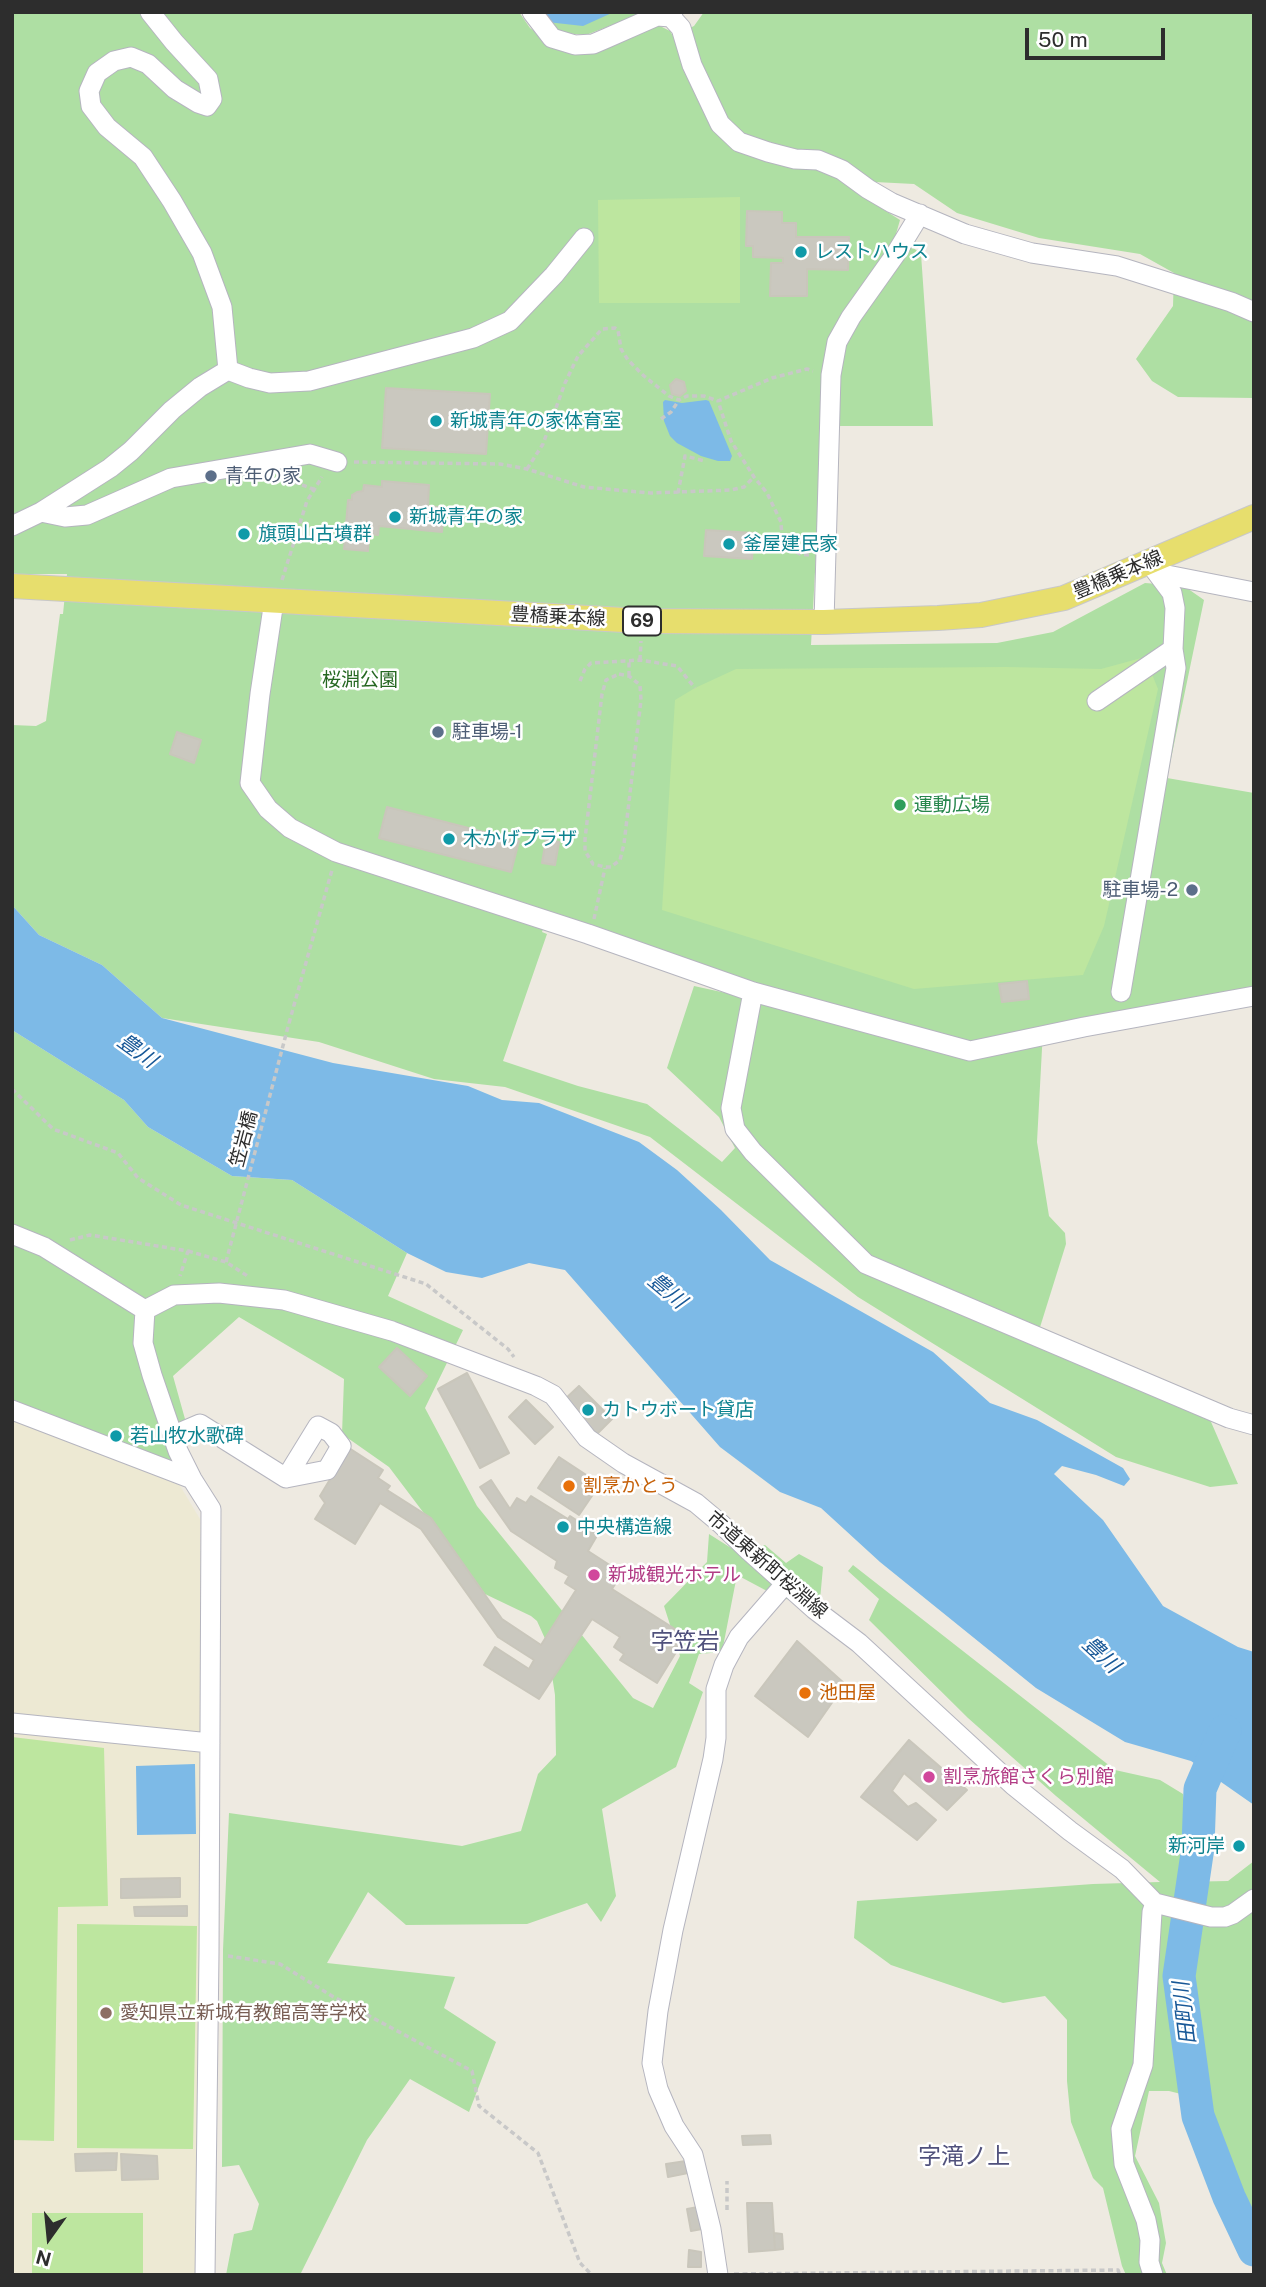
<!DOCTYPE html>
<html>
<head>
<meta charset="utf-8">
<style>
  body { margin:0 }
  #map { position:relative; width:1266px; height:2287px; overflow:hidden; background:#eeeae1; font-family:"Public Sans",sans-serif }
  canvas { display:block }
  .frame { position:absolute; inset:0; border:14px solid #2d2d2d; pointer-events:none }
  .north { position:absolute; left:14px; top:2203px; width:70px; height:70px; -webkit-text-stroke:5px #fff; paint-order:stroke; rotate:195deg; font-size:19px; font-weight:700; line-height:28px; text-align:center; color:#2d2d2d }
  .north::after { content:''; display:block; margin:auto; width:24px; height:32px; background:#2d2d2d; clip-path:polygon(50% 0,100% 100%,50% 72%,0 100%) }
  .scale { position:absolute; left:1025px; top:28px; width:140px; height:32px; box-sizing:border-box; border:4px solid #2d2d2d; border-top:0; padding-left:9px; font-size:21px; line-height:24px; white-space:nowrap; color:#2d2d2d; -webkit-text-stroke:5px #fff; paint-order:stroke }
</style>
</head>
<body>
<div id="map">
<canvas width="1266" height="2287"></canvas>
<div class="frame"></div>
<div class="north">N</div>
<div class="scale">50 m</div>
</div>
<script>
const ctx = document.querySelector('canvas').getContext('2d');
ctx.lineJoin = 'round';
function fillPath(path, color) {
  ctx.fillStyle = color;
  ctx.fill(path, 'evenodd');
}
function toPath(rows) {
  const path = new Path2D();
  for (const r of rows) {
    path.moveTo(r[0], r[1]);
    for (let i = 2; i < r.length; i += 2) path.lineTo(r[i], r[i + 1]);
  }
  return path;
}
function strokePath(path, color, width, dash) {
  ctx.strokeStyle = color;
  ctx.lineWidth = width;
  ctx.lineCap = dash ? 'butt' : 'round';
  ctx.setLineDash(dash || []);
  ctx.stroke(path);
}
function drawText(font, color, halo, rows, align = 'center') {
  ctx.font = font + ' "Public Sans","Noto Sans JP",sans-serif';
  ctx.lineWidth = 5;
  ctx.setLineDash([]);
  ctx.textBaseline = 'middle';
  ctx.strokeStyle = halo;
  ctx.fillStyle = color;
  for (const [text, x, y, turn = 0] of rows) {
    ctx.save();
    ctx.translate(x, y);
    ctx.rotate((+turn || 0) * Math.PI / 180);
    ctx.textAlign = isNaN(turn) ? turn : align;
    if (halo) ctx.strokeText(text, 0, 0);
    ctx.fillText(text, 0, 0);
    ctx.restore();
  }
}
const education = toPath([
  [12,1417,176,1479,200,1519,202,1752,198,2275,12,2275]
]);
const green = toPath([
  [12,12,519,12,530,28,560,50,658,25,670,31,673,36,694,26,704,12,1254,12,1254,398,1178,397,1152,381,1136,359,1173,306,1174,273,1140,254,1039,238,957,213,914,184,875,182,867,199,900,220,896,234,921,254,933,426,823,426,811,645,997,643,1053,632,1145,583,1184,586,1204,600,1167,778,1254,793,1254,986,1043,1030,1037,1142,1049,1216,1065,1233,1066,1244,1036,1340,1208,1415,1238,1484,1210,1487,1116,1457,858,1297,650,1137,505,1087,434,1079,319,1042,162,1018,102,965,39,935,12,905,12,725,36,726,46,721,60,614,63,614,67,574,12,574],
  [548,914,677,955,763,987,735,1109,744,995,726,993,694,986,667,1068,719,1117,735,1148,722,1162,647,1104,578,1086,503,1061,547,934,542,932],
  [537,12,646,12,586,35,552,32],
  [12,1030,124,1100,148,1127,232,1176,292,1180,407,1253,388,1296,463,1330,425,1408,477,1506,633,1698,653,1708,680,1656,664,1606,707,1562,709,1534,739,1553,765,1545,786,1563,799,1554,823,1567,820,1600,782,1599,737,1575,722,1652,699,1654,689,1683,703,1692,676,1767,602,1809,616,1896,601,1922,587,1903,527,1924,406,1925,368,1892,327,1963,455,1977,444,2008,496,2042,469,2112,410,2079,367,2140,300,2275,226,2275,234,2234,252,2230,259,2204,239,2165,222,2167,223,1950,229,1813,462,1846,521,1831,538,1774,556,1755,555,1695,547,1643,537,1621,531,1616,485,1594,389,1467,342,1434,344,1379,239,1317,173,1376,185,1419,172,1436,184,1472,12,1404],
  [853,1565,1115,1770,1160,1780,1183,1794,1187,1820,1186,1842,1180,1882,1228,1881,1254,1861,1254,2235,1205,2162,1185,2095,1169,2091,1149,2091,1135,2156,1159,2203,1166,2243,1162,2263,1167,2275,1126,2275,1122,2266,1103,2188,1093,2178,1071,2122,1067,2081,1067,2020,1045,1996,1003,2003,891,1965,854,1938,857,1901,1093,1884,1160,1882,1056,1796,968,1718,869,1620,879,1599,848,1571]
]);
const pitch = toPath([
  [740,197,740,303,599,303,598,200],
  [1145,657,1158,689,1104,926,1083,975,914,989,662,910,675,700,695,688,736,669,1006,667,1101,669],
  [12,1737,104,1748,108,1906,58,1907,54,2141,12,2140],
  [77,1924,197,1926,193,2149,77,2148],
  [32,2213,143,2213,143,2275,32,2275]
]);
const water = toPath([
  [542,12,614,12,583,26,547,22],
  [665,400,682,403,706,400,709,401,732,456,730,461,718,461,701,456,677,443,670,436,664,421,663,402],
  [12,905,39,935,102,965,162,1018,333,1063,468,1086,502,1100,539,1103,639,1142,677,1170,721,1210,770,1260,933,1352,990,1403,1037,1420,1123,1468,1130,1479,1124,1486,1096,1475,1062,1466,1054,1474,1103,1520,1163,1606,1238,1647,1254,1652,1254,1805,1191,1761,1125,1742,1036,1688,880,1562,821,1508,780,1492,720,1447,565,1270,529,1263,482,1278,446,1272,407,1253,292,1180,232,1176,148,1127,124,1100,12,1030],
  [195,1764,196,1834,137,1835,136,1766]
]);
const river = toPath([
  [1225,1731,1200,1789,1198,1847,1179,1976,1198,2116,1229,2197,1254,2250]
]);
const building = toPath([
  [747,211,782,212,782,223,796,223,796,237,849,237,848,270,807,269,807,296,770,296,771,263,783,263,783,258,753,257,753,246,746,246,747,211],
  [676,379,684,382,686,391,680,396,672,394,670,385,676,379],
  [386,388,490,394,486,454,382,448,386,388],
  [382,481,429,485,428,506,444,508,442,532,379,526,378,535,369,534,368,551,344,549,348,500,352,500,352,495,357,492,363,491,364,485,382,487,382,481],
  [706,530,754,533,752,559,704,556,706,530],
  [177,732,201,740,194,763,170,754,177,732],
  [387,807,519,841,511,872,379,838,387,807],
  [546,839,559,842,555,865,542,863,546,839],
  [1027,981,1029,999,1002,1002,999,984,1027,981],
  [397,1348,427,1376,410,1396,379,1367,397,1348],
  [467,1373,509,1453,480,1468,438,1389,467,1373],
  [579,1386,612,1419,597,1434,563,1401,579,1386],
  [526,1400,553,1427,535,1444,509,1417,526,1400],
  [349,1448,383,1470,378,1478,390,1486,387,1490,431,1518,502,1619,541,1645,576,1590,565,1583,569,1576,555,1568,557,1561,511,1531,480,1487,491,1480,510,1509,517,1498,526,1503,531,1496,568,1519,570,1516,598,1534,588,1551,622,1573,612,1589,686,1636,657,1683,620,1660,624,1654,614,1647,620,1637,592,1619,539,1699,484,1665,495,1647,529,1669,534,1660,498,1637,421,1529,380,1503,355,1544,315,1519,325,1503,320,1496,349,1448],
  [559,1457,600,1484,579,1515,538,1488,559,1457],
  [797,1641,845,1684,808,1737,755,1696,797,1641],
  [909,1740,967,1790,947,1810,904,1773,892,1791,908,1807,916,1803,936,1820,917,1840,861,1797,909,1740],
  [180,1878,180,1897,121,1898,121,1879,180,1878],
  [187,1906,187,1916,135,1916,134,1907,187,1906],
  [770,2135,771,2144,743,2145,742,2136,770,2135],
  [117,2153,116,2170,76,2171,75,2154,117,2153],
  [121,2154,157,2156,158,2179,122,2180,121,2154],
  [686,2161,688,2173,668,2177,666,2164,686,2161],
  [747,2203,772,2203,775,2250,749,2252,747,2203],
  [698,2207,702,2229,691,2231,687,2209,698,2207],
  [774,2233,782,2234,783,2249,775,2250,774,2233],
  [689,2250,701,2252,701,2267,688,2267,689,2250]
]);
const path = toPath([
  [661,419,671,412,679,400],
  [354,462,500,464,527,469,584,487,651,493,731,490,744,487,754,477],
  [527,469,543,444,565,383,578,356,602,329,615,328,618,330,621,349,628,360,644,376,669,396,679,400,687,396,704,396,718,401],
  [294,482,313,489],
  [678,493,685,456,705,461],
  [809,555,800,554,786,547,782,539,781,522,767,493,754,477,731,441,718,401,772,378,807,369,813,371],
  [282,580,307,501,322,477],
  [640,660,641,641],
  [619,674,629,676,640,685,641,700,624,844,620,860,611,867,605,867,593,864,585,851,585,839,602,694,606,680,619,674],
  [629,676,629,660],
  [580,681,585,669,591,663,640,660,677,666,695,688],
  [594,919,605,868],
  [289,1023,332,870],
  [12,1089,53,1129,118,1153,138,1178,181,1205,426,1284,508,1349,514,1357],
  [70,1240,90,1235,188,1251,180,1276],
  [188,1251,226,1262,249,1277],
  [228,1956,280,1964,332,1996,472,2071,479,2106,538,2153,580,2263,592,2275],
  [727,2210,727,2181],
  [734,2274,1118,2270,1120,2275]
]);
const minor = toPath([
  [532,12,552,38,575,45,593,44,607,38,657,16,671,17],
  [673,12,671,17,681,28,692,65,720,124,739,142,768,152,795,159,818,160,842,170,868,189,892,203,965,234,1032,253,1117,266,1231,302,1254,312],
  [228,370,249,378,270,383,309,381,473,338,510,321,554,275,584,238],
  [41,512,65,517,87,515,171,478,310,454,337,462],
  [12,526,41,512,110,468,131,451,172,410,200,387,228,370,222,307,202,253,172,201,143,157,107,127,91,106,89,91,97,73,114,61,131,57,148,64,175,89,198,103,207,106,212,99,208,79,174,42,150,12],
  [1154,569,1157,573,1254,592],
  [274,601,260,694,250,783,268,809,290,828,336,852,588,934,753,992,970,1051,1084,1027,1254,996],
  [824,622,831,375,837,342,851,317,895,255,920,214],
  [1097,701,1173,649],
  [753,992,731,1108,735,1129,753,1152,866,1264,1229,1418,1254,1425],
  [1121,992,1176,668,1173,649,1175,608,1172,593,1157,573],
  [12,1234,44,1247,145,1310],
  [145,1310,174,1295,219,1293,284,1300,392,1331,536,1386,553,1395,587,1438,623,1463,696,1503,721,1524,749,1551,814,1609,859,1643,1013,1785,1070,1831,1122,1869,1155,1903,1211,1917,1225,1917,1233,1914,1254,1899],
  [145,1310,143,1343,152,1375,178,1451,192,1479,211,1509,209,1953,205,2275],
  [12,1410,192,1479],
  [172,1436,200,1424,286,1478,327,1470,341,1446,331,1433,318,1426,286,1478],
  [12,1723,210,1743],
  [718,2275,711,2229,693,2155,674,2126,658,2089,652,2063,658,2011,673,1930,713,1759,716,1738,716,1689,724,1665,739,1637,786,1583],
  [1153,2275,1149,2262,1150,2240,1146,2220,1124,2164,1121,2129,1143,2065,1152,1912,1155,1903]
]);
const major = toPath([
  [12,586,642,621,824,622,938,618,981,615,1064,598,1254,517]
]);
const pathBridge = toPath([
  [226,1262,289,1023]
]);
const markers = [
  [801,252,7,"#0f9aa8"],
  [436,421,7,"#0f9aa8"],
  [211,476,7,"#5c6f8a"],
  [395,517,7,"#0f9aa8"],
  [244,534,7,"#0f9aa8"],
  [729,544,7,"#0f9aa8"],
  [438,732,7,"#5c6f8a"],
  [900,805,7,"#2e9e5b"],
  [449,839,7,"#0f9aa8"],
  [1192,890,7,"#5c6f8a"],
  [588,1410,7,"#0f9aa8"],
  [116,1436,7,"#0f9aa8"],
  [569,1486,7,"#e8710a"],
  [563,1527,7,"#0f9aa8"],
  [594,1575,7,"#d1479c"],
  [805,1693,7,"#e8710a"],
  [929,1777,7,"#d1479c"],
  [1239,1846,7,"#0f9aa8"],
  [106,2013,7,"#8d6e63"]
];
const shields = [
  [642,621,38]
];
const shieldNames = [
  ["69",642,621]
];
const cultureNames = [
  ["レストハウス",815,252],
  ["新城青年の家体育室",450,421],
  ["新城青年の家",409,517],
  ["旗頭山古墳群",258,534],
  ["釜屋建民家",743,544],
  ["木かげプラザ",463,839],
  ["カトウボート貸店",602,1410],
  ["若山牧水歌碑",130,1436],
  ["中央構造線",577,1527],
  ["新河岸",1225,1846,"right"]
];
const serviceNames = [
  ["青年の家",225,476],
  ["駐車場-1",452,732],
  ["駐車場-2",1178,890,"right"]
];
const streetNames = [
  ["豊橋乗本線",1118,575,-23],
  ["豊橋乗本線",558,617,3],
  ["笠岩橋",244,1139,-75],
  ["市道東新町桜淵線",767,1565,41]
];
const parkNames = [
  ["桜淵公園",360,680]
];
const leisureNames = [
  ["運動広場",914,805]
];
const foodNames = [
  ["割烹かとう",583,1486],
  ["池田屋",819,1693]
];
const hotelNames = [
  ["新城観光ホテル",608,1575],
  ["割烹旅館さくら別館",943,1777]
];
const educationNames = [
  ["愛知県立新城有教館高等学校",120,2013]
];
const waterNames = [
  ["豊川",137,1051,36],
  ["豊川",667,1291,40],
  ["豊川",1101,1655,43],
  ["田町川",1185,2013,-97]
];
const quarterNames = [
  ["字笠岩",685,1642],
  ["字滝ノ上",964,2157]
];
fillPath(education, '#ede9d3');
fillPath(green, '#aedfa3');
fillPath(pitch, '#bde69f');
fillPath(water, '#7dbae7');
strokePath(river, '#7dbae7', 33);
fillPath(building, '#cac8bf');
strokePath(building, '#c9c6bb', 2);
strokePath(minor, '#b5b5bf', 21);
strokePath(major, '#c8c8c8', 26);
strokePath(path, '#c8c8c8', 3.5, [5, 3.5]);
strokePath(minor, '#fff', 19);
strokePath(major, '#e7de6d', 24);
strokePath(pathBridge, '#c8c8c8', 3.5, [5, 3.5]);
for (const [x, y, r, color] of markers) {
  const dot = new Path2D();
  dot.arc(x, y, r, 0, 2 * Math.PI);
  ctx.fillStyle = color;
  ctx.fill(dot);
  strokePath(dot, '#fff', 2.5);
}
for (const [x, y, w] of shields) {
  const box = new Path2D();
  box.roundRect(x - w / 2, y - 14.5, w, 29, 5);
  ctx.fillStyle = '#fff';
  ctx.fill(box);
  strokePath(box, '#2d2d2d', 2);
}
drawText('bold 18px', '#2d2d2d', null, shieldNames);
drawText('19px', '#0d838f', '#fff', cultureNames, 'left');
drawText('19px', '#4e5e75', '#fff', serviceNames, 'left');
drawText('19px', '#2d2d2d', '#fff', streetNames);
drawText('19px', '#256721', '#fff', parkNames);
drawText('19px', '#27864d', '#fff', leisureNames, 'left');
drawText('19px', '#c56008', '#fff', foodNames, 'left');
drawText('19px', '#b23c85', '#fff', hotelNames, 'left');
drawText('19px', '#785e54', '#fff', educationNames, 'left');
drawText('italic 21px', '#185897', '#fff', waterNames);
drawText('23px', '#50517c', '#fff', quarterNames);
</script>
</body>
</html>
